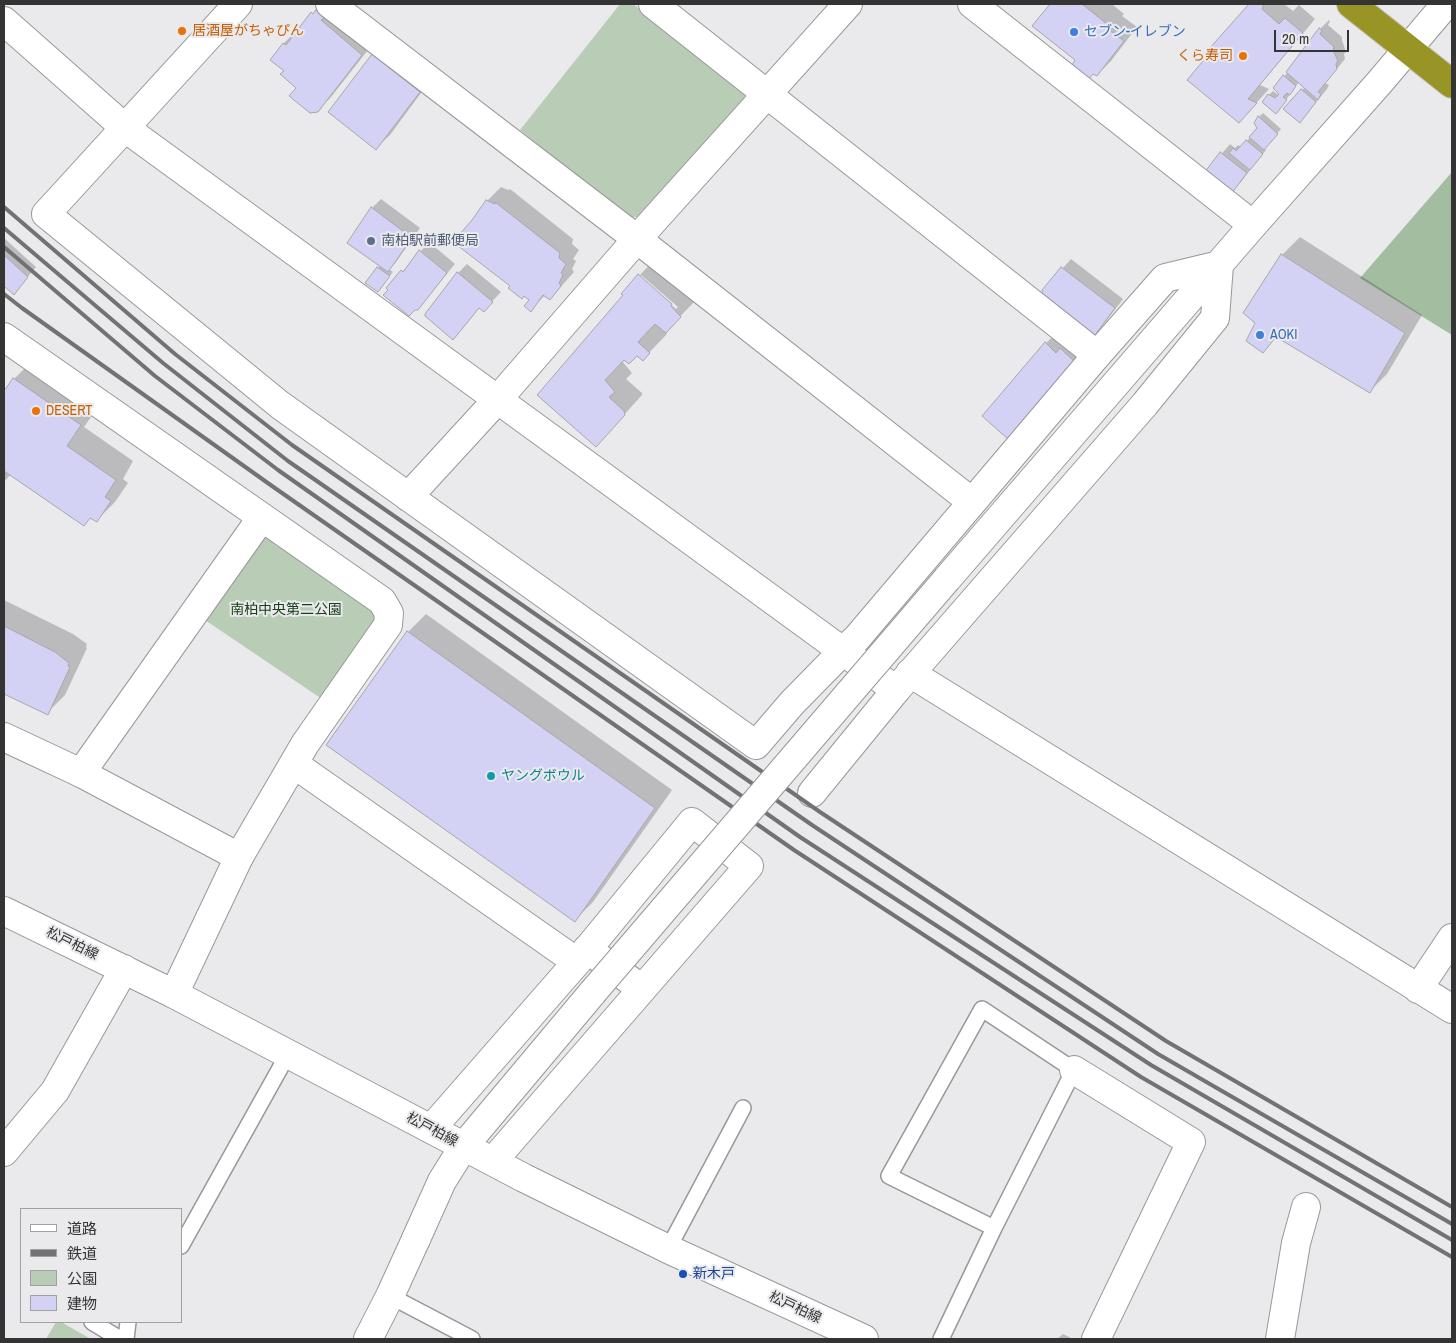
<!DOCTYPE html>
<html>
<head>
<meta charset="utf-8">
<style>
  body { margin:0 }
  #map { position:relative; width:1456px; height:1343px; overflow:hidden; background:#eaeaed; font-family:"Archivo Narrow","Noto Sans JP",sans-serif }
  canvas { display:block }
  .frame { position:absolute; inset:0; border:5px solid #343435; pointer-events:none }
  .legend { position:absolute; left:20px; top:1208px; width:162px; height:115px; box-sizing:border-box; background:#eaeaed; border:1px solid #a1a1a3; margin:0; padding:6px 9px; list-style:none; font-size:15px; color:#343435 }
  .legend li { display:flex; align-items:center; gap:10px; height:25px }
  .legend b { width:25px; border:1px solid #a1a1a3 }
  .scale { position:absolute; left:1274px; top:30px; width:75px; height:22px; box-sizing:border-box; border:2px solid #343435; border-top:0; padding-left:6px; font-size:15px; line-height:18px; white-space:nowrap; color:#343435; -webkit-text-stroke:4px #eaeaed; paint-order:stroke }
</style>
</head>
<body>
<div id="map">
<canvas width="1456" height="1343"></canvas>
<div class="frame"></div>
<ul class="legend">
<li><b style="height:6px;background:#fff"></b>道路</li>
<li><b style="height:6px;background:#727274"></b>鉄道</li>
<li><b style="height:14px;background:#b8ccb6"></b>公園</li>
<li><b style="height:14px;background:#d3d1f4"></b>建物</li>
</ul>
<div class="scale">20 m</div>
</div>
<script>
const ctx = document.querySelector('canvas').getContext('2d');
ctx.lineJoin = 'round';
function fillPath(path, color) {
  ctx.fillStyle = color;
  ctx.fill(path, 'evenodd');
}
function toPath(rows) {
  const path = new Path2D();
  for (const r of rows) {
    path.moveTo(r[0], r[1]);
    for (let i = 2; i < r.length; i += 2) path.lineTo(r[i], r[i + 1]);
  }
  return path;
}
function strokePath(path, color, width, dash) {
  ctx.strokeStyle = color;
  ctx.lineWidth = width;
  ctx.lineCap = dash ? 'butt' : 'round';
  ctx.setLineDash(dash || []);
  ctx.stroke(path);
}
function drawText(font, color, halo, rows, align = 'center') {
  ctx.font = font + ' "Archivo Narrow","Noto Sans JP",sans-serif';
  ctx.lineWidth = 4;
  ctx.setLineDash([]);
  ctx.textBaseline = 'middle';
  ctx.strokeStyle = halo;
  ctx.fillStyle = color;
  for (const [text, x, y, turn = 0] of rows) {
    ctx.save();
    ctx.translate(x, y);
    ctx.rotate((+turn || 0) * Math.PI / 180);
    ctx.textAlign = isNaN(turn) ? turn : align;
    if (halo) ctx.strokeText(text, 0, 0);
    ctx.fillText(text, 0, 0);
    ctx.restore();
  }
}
const green = toPath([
  [620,4,633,4,744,88,745,102,643,216,627,218,520,130],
  [273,536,377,607,378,621,322,699,205,620,263,538],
  [56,1322,61,1322,91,1339,46,1339]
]);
const forest = toPath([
  [1452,172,1452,335,1360,278]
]);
const shadow = toPath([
  [321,4,375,41,331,97,317,111,297,88,286,70,271,59,284,43,297,30,298,31],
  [1051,4,1112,4,1124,14,1122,16,1137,27,1111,61,1097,75,1033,26],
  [1251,4,1284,4,1293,11,1299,5,1315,19,1260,85,1269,89,1239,122,1205,61,1202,58],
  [1329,20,1330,21,1328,25,1342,37,1342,40,1346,52,1344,54,1345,59,1325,83,1329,85,1327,89,1304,117,1285,109,1305,87,1299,82,1280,108,1269,95,1273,91,1280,96,1274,88,1288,72,1320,29],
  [387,41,432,78,390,135,376,148,330,112,373,55],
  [1263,113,1281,129,1264,148,1266,150,1240,183,1231,192,1206,172,1230,144,1235,148,1238,145,1241,147,1259,128,1259,117],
  [501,187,508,190,510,189,573,239,572,244,579,250,573,259,576,261,572,269,574,272,550,299,545,295,531,310,531,299,512,286,487,201],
  [381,199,420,228,396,262,389,269,393,272,378,291,378,268,380,265,372,208],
  [1300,237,1422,315,1387,374,1369,392,1277,336,1263,351,1282,255],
  [4,238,36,267,14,293,4,285],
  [429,242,455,264,417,309,388,288],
  [657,257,698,298,665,332,667,334,643,359,637,355,622,361,632,373,626,379,642,393,642,395,596,446,539,395,625,294,623,293],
  [641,275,678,307,676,309,639,277],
  [1071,259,1123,299,1104,324,1095,333,1043,290],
  [467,264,501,292,484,310,480,307,462,329,458,273],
  [1060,330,1088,348,1023,425,1046,343],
  [32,361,98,407,84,427,133,461,123,479,128,483,115,502,97,520,11,474,4,482,4,394,14,379],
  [4,600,73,634,87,644,86,647,87,648,65,695,47,713,4,693],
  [426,614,672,790,593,902,575,920,408,632],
  [1063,1334,1073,1339,1057,1339]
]);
const building = toPath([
  [1050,4,1082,4,1112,28,1109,30,1124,41,1097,76,1093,74,1089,79,1072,65,1075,60,1032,26,1050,4],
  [1249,4,1264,4,1262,9,1279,24,1285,18,1303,33,1248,99,1257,103,1239,123,1187,80,1203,61,1200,59,1249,4],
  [316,10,324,18,321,20,362,55,318,112,310,113,289,96,296,88,280,74,284,71,270,60,283,43,286,45,311,12,313,14,316,10],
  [1319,28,1322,30,1320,34,1334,47,1333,50,1338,61,1336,64,1337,69,1318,92,1321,94,1318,100,1286,72,1319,28],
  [372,54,420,92,376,150,328,112,372,54],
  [1283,75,1296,86,1290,95,1287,93,1283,97,1287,100,1276,114,1262,102,1268,94,1275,98,1279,94,1273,88,1283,75],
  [1301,89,1316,102,1300,123,1283,109,1301,89],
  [1258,116,1278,134,1264,150,1249,137,1257,128,1254,123,1258,116],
  [1246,140,1263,154,1250,170,1229,153,1233,148,1236,151,1246,140],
  [1220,152,1247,173,1231,194,1204,173,1220,152],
  [486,200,495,204,495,202,560,253,559,258,566,264,561,273,563,275,559,283,561,286,550,300,543,295,531,312,524,306,529,300,524,296,522,299,508,288,510,286,453,242,472,220,486,200],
  [371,207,412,238,388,272,347,243,371,207],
  [419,250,447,273,418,310,415,310,409,316,383,295,388,290,386,288,401,270,403,272,419,250],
  [1281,254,1405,333,1370,393,1276,337,1263,353,1246,341,1255,323,1243,313,1281,254],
  [4,255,28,277,14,295,4,286,4,255],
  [377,267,390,276,378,292,365,283,377,267],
  [1061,267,1115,308,1095,335,1042,293,1042,290,1061,267],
  [457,272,493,302,484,312,479,308,453,340,425,316,425,314,457,272],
  [638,274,672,304,671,306,681,317,666,333,655,324,638,342,650,353,643,361,637,356,629,364,624,360,605,380,615,392,609,397,624,411,625,415,596,447,537,395,623,295,621,294,638,274],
  [1045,342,1056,353,1060,348,1076,363,1009,440,982,416,1045,342],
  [13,378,81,425,67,446,116,480,105,497,111,501,97,522,90,518,84,526,4,471,4,391,13,378],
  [4,626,55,652,69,663,68,666,70,667,48,715,4,694,4,626],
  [407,631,655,808,575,922,326,745,407,631]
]);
const lane = toPath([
  [181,1246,288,1054],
  [668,1249,743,1108],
  [390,1296,472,1339],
  [92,1322,120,1339],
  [126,1339,128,1322],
  [941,1339,994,1228,1074,1070,982,1009,889,1176,994,1228]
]);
const street = toPath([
  [238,4,46,214,280,405,756,745,792,703,843,651],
  [330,4,637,239,972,502],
  [653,4,1097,355],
  [972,4,1253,225],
  [4,337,382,601,389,613,388,625,305,744,239,857,174,994],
  [408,497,498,399,637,239,848,4],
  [910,673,1452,1009],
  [294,764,577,962],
  [81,773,262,517],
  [812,793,896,690],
  [1418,989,1452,938],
  [1074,1070,1191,1142,1096,1339],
  [431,1129,577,962,692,822,749,866,493,1161],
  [4,1152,55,1091,124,969],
  [368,1339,390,1296,416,1239],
  [1280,1339,1296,1243,1306,1207]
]);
const secondary = toPath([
  [4,21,125,128,896,690,1145,404,1215,318,1219,265,1165,278,1097,355,857,638,843,651],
  [947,579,1253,225,1379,83,1446,4],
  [4,737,81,773,239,857],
  [4,911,174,994,524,1178,668,1249,864,1339],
  [587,949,642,989],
  [416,1239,442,1181,464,1146,593,992]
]);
const highway = toPath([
  [1351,4,1452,84]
]);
const rail = toPath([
  [4,207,175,354,292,445,820,812,1166,1041,1452,1207],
  [4,228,163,363,288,461,812,825,1158,1054,1452,1224],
  [4,247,155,376,278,470,800,837,1151,1065,1452,1240],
  [4,294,22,308,272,486,794,850,1141,1077,1452,1257]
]);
const secondaryBridge = toPath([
  [593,992,947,579]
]);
const markers = [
  [182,31,5,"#e8710a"],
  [1074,32,5,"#3f7fe0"],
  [1243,56,5,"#e8710a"],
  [371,241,5,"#5c6f8a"],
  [1260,335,5,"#3f7fe0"],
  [36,411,5,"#e8710a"],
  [491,776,5,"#0f9aa8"],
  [683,1274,5,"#1a4fb4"]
];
const foodNames = [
  ["居酒屋がちゃぴん",192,31],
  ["くら寿司",1233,56,"right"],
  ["DESERT",46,411]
];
const shopNames = [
  ["セブン-イレブン",1084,32],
  ["AOKI",1270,335]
];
const serviceNames = [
  ["南柏駅前郵便局",381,241]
];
const parkNames = [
  ["南柏中央第二公園",286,610]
];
const cultureNames = [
  ["ヤングボウル",501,776]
];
const streetNames = [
  ["松戸柏線",72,944,26],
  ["松戸柏線",432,1130,28],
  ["松戸柏線",795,1308,25]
];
const transitNames = [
  ["新木戸",693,1274]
];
fillPath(green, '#b8ccb6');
fillPath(forest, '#a3bda1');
fillPath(shadow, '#0003');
fillPath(building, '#d3d1f4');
strokePath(building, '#a7a7aa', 1);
strokePath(lane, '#98989a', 18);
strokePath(street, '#98989a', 30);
strokePath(secondary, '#98989a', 30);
strokePath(highway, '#c6c6c6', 30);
strokePath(lane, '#fff', 15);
strokePath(street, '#fff', 28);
strokePath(secondary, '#fff', 28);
strokePath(highway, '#989526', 28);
strokePath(rail, '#727274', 4);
strokePath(secondaryBridge, '#98989a', 30, []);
strokePath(secondaryBridge, '#fff', 28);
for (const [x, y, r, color] of markers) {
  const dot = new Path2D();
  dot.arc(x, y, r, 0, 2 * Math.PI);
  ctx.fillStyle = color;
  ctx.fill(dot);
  strokePath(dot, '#eaeaed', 2);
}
drawText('14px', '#c56008', '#eaeaed', foodNames, 'left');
drawText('14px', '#366cbe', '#eaeaed', shopNames, 'left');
drawText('14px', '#4e5e75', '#eaeaed', serviceNames, 'left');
drawText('14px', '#1a4018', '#eaeaed', parkNames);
drawText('14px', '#0d838f', '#eaeaed', cultureNames, 'left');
drawText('14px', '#343435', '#eaeaed', streetNames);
drawText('14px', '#164399', '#eaeaed', transitNames, 'left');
</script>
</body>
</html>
